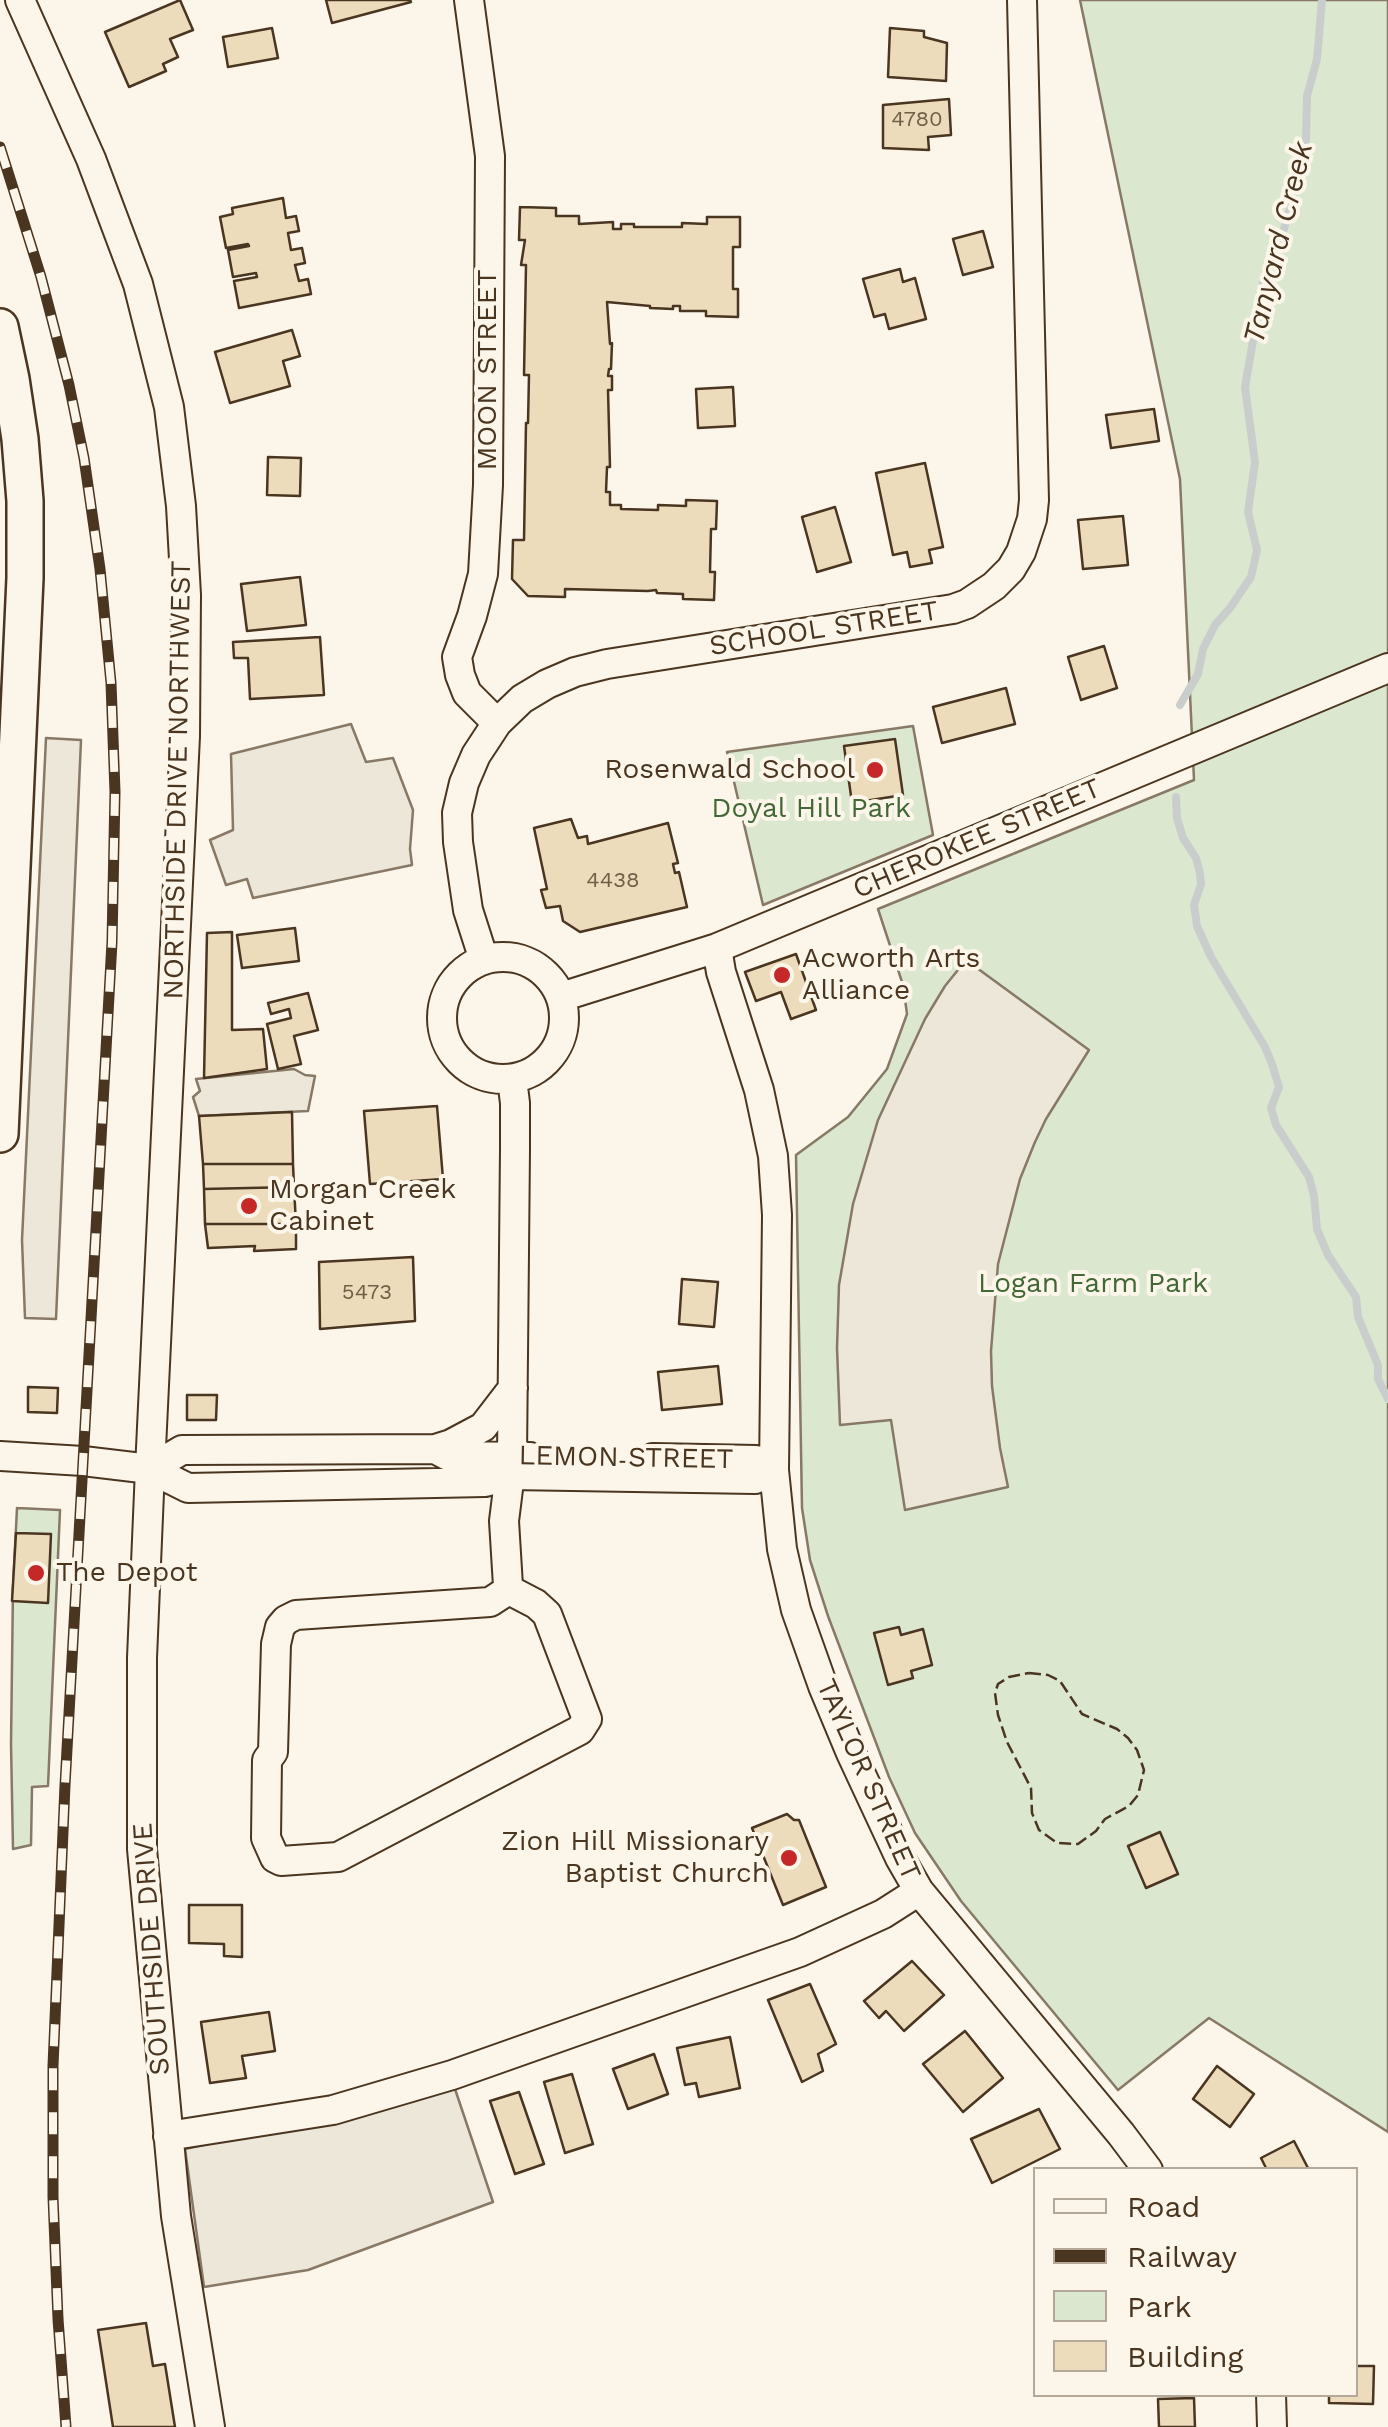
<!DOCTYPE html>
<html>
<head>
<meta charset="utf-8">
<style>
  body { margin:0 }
  #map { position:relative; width:1388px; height:2427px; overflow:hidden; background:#fbf6e9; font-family:"Work Sans",sans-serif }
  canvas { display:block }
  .legend { position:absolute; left:1033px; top:2167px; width:325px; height:230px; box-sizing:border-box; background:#fbf6e9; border:2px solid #b4a999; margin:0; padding:12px 18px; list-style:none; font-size:30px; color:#4a3520 }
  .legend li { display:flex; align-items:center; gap:20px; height:50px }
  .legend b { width:50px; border:2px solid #b4a999 }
</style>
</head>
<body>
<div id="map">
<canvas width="1388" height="2427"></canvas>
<ul class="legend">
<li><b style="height:12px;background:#fbf6e9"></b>Road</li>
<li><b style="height:12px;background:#4a3520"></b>Railway</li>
<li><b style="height:28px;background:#dce7d0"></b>Park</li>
<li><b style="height:28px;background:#ecdcbc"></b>Building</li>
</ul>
</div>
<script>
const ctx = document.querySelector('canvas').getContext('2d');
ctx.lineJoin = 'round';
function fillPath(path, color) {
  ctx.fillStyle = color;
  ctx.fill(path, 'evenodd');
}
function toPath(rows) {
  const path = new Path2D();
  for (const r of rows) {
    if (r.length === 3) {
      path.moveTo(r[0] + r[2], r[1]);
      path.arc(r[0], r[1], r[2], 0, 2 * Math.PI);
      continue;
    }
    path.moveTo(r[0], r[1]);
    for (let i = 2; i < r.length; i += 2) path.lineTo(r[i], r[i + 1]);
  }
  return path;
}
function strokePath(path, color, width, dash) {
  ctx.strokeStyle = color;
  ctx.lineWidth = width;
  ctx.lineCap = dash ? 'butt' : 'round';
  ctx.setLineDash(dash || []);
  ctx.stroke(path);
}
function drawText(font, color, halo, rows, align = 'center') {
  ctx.font = font + ' "Work Sans",sans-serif';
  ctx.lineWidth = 8;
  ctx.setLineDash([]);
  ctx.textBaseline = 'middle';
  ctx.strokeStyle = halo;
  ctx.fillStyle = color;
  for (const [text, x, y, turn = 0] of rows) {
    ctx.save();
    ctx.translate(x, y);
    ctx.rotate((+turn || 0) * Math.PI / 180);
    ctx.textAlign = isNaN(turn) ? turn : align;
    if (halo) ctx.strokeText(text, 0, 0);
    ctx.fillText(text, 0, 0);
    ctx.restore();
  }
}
const green = toPath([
  [1080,0,1388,0,1388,2132,1209,2018,1118,2090,961,1901,915,1833,889,1777,828,1616,810,1560,802,1508,796,1155,848,1117,887,1069,907,1014,903,985,878,909,1194,780,1180,479,1080,0],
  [913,726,933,835,763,905,727,752,913,726],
  [17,1508,60,1510,48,1786,32,1787,31,1845,13,1849,11,1744,13,1588,17,1508]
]);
const parking = toPath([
  [351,724,366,762,393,758,413,810,410,849,412,865,253,898,247,879,226,885,210,840,233,830,231,754,351,724],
  [46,738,81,740,56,1319,25,1318,22,1240,46,738],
  [966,960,1089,1050,1046,1119,1035,1142,1020,1179,998,1264,991,1351,992,1386,1000,1448,1008,1487,905,1510,891,1420,840,1425,837,1348,839,1285,853,1204,878,1120,925,1019,945,986,966,960],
  [294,1069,305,1075,315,1076,308,1111,199,1116,193,1097,200,1091,196,1079,294,1069],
  [455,2089,493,2202,308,2270,204,2287,185,2149,455,2089]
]);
const stream = toPath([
  [1180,705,1198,674,1203,649,1215,625,1230,608,1251,577,1257,550,1248,512,1255,462,1245,387,1264,277,1284,229,1293,198,1295,177,1306,141,1307,96,1317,59,1322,0],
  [1176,797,1177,818,1183,838,1196,858,1200,873,1201,884,1194,905,1197,926,1211,957,1265,1047,1272,1064,1279,1087,1271,1108,1276,1125,1309,1177,1314,1196,1317,1229,1328,1255,1356,1297,1358,1317,1378,1365,1378,1379,1388,1399]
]);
const building = toPath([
  [180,0,193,30,170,39,178,57,163,64,166,71,129,87,105,32,180,0],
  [326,0,410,0,411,2,332,23,326,0],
  [272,28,278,58,228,67,223,37,272,28],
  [890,28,924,31,924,37,947,43,946,81,888,77,890,28],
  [949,99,951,135,928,137,929,150,883,148,883,105,949,99],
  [283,198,286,218,296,216,299,231,288,233,291,250,302,248,305,263,295,265,299,281,308,279,311,294,239,308,234,281,257,277,256,273,233,277,228,250,249,246,248,244,226,248,220,217,233,214,232,208,283,198],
  [520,207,556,208,556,216,579,216,579,224,613,222,613,229,621,229,621,224,634,224,634,227,682,227,682,223,707,224,707,217,740,217,740,247,733,247,733,289,738,289,738,317,706,316,706,311,680,311,680,306,673,306,673,309,650,308,650,306,607,302,610,344,612,343,611,369,609,369,608,376,612,376,612,390,608,390,610,467,607,467,606,492,610,492,610,505,621,505,621,509,658,510,658,505,686,506,686,500,717,501,716,529,711,529,710,572,715,572,714,600,683,599,683,594,657,593,656,590,648,591,565,589,565,597,528,596,512,579,513,540,524,540,526,423,528,423,529,375,524,375,526,265,521,265,525,240,519,240,520,207],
  [983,231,993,267,963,275,953,239,983,231],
  [900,269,903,282,915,278,926,319,889,329,885,314,874,317,863,279,900,269],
  [292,330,300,356,283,361,290,386,230,403,215,352,292,330],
  [733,387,735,426,698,428,696,389,733,387],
  [1154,409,1159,441,1111,448,1106,415,1154,409],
  [268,457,301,458,300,496,267,495,268,457],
  [925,463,943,547,929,550,932,563,910,567,907,552,893,555,876,473,925,463],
  [835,507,851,562,817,572,802,517,835,507],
  [1123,516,1128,565,1083,569,1078,520,1123,516],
  [300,577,306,625,247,631,241,584,300,577],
  [320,637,324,695,250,699,248,658,234,658,233,642,320,637],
  [1104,646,1117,688,1081,700,1068,657,1104,646],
  [1006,688,1015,724,942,743,933,707,1006,688],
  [895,739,903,795,852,803,844,746,895,739],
  [571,819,578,838,587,836,588,844,668,823,678,863,673,864,675,873,679,872,687,907,580,932,563,921,560,906,546,908,541,890,547,889,534,828,571,819],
  [295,928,299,961,242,968,237,935,295,928],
  [232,932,232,1030,263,1029,267,1069,204,1078,207,933,232,932],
  [796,954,816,1010,791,1019,781,992,756,1001,745,972,796,954],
  [308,993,318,1030,294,1036,301,1064,278,1069,267,1024,291,1018,289,1009,271,1014,268,1003,308,993],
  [437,1106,443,1179,370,1184,364,1111,437,1106],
  [292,1112,293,1164,203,1164,199,1116,292,1112],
  [203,1164,293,1164,294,1187,204,1189,203,1164],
  [294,1187,296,1224,205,1224,204,1189,294,1187],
  [205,1224,296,1224,296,1249,254,1251,255,1246,208,1248,205,1224],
  [413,1257,415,1321,320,1329,319,1262,413,1257],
  [682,1279,718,1282,714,1327,679,1324,682,1279],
  [718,1366,722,1404,662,1410,658,1372,718,1366],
  [28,1387,58,1388,57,1413,28,1412,28,1387],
  [187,1395,217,1395,216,1420,187,1420,187,1395],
  [16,1533,51,1534,48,1603,12,1601,16,1533],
  [899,1627,901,1635,923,1629,932,1665,911,1671,913,1678,888,1685,874,1633,899,1627],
  [787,1814,794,1820,799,1820,826,1887,783,1905,752,1828,787,1814],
  [1160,1832,1178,1874,1146,1888,1128,1846,1160,1832],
  [189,1905,242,1905,242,1957,224,1956,224,1944,189,1943,189,1905],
  [912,1961,944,1995,904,2031,886,2011,879,2018,864,2001,912,1961],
  [810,1984,836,2044,818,2054,823,2071,802,2082,768,2000,810,1984],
  [269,2012,275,2051,242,2056,246,2078,210,2083,201,2022,269,2012],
  [965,2031,1003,2078,963,2112,923,2064,965,2031],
  [730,2037,740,2088,699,2097,696,2083,685,2085,677,2048,730,2037],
  [654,2054,668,2094,628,2109,613,2069,654,2054],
  [1217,2066,1254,2094,1230,2127,1193,2099,1217,2066],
  [572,2074,593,2144,565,2153,544,2082,572,2074],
  [519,2092,544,2164,515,2174,490,2101,519,2092],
  [1039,2109,1060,2149,992,2183,971,2139,1039,2109],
  [1294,2141,1309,2170,1267,2170,1261,2158,1294,2141],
  [146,2323,153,2366,165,2364,175,2427,113,2427,98,2330,146,2323],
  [1356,2366,1374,2366,1373,2404,1329,2403,1329,2394,1356,2394,1356,2366],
  [1194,2398,1195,2427,1159,2427,1158,2399,1194,2398]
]);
const minor = toPath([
  [20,0,91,159,138,284,169,407,181,506,186,595,185,736,150,1469,142,1658,142,1849,176,2216,210,2427],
  [469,0,490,156,488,485,483,574,472,616,457,657,460,675,467,693,497,723],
  [717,948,721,972,759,1090,773,1156,777,1215,774,1470,782,1549,796,1610,823,1686,851,1753,900,1858,919,1891,1121,2134,1148,2170],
  [503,1018,61],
  [484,960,468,910,458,842,457,813,464,783,476,755,497,723,522,699,547,684,575,672,607,664,953,609,967,604,994,586,1011,569,1021,552,1032,519,1034,500,1022,0],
  [561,997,717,948,1388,668],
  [435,1449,451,1444,483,1427,513,1388],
  [0,1456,83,1461,150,1469,188,1488,485,1482,511,1475,755,1479,774,1470],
  [653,1458,756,1460,774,1470],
  [150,1469,182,1450,435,1449,448,1456,530,1457],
  [510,1589,490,1602,296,1615,286,1620,280,1627,276,1644,273,1752,267,1760,266,1838,275,1858,281,1861,338,1857,580,1730,587,1719,547,1614,536,1604,513,1592,508,1586,504,1521,512,1457,515,1149,515,1103,512,1079],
  [168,2136,333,2110,452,2075,800,1952,883,1914,919,1891],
  [1271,2394,1272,2427]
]);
const major = toPath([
  [0,327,11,379,20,439,25,501,25,578,0,1134]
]);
const rail = toPath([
  [0,147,41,277,69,385,84,458,100,569,111,683,115,792,112,942,65,1785,53,2066,53,2197,58,2319,66,2427]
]);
const fence = toPath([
  [1029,1673,1048,1675,1060,1681,1082,1714,1117,1729,1128,1738,1137,1750,1144,1770,1138,1795,1129,1806,1105,1819,1096,1831,1078,1844,1057,1843,1039,1830,1032,1813,1031,1788,1007,1742,998,1715,995,1693,998,1684,1009,1677,1029,1673]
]);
const markers = [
  [875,770,10,"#c62828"],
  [782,975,10,"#c62828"],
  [249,1206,10,"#c62828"],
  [36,1573,10,"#c62828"],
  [789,1858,10,"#c62828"]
];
const numberNames = [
  ["4780",917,120],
  ["4438",613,881],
  ["5473",367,1293]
];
const streetNames = [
  ["MOON STREET",488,370,-90],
  ["SCHOOL STREET",824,629,-9],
  ["NORTHSIDE DRIVE NORTHWEST",178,780,-89],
  ["CHEROKEE STREET",977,839,-23],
  ["LEMON STREET",626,1458,1],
  ["TAYLOR STREET",868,1780,66],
  ["SOUTHSIDE DRIVE",152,1949,-94]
];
const poiNames = [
  ["Rosenwald School",855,770,"right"],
  ["Acworth Arts",802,959],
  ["Alliance",802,991],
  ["Morgan Creek",269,1190],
  ["Cabinet",269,1222],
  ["The Depot",56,1573],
  ["Zion Hill Missionary",769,1842,"right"],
  ["Baptist Church",769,1874,"right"]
];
const parkNames = [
  ["Doyal Hill Park",811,809],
  ["Logan Farm Park",1093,1284]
];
const waterNames = [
  ["Tanyard Creek",1279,243,-76]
];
fillPath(green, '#dce7d0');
strokePath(green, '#887966', 2.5);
fillPath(parking, '#ede7d9');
strokePath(parking, '#887966', 2.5);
strokePath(stream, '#c9cecd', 8);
fillPath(building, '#ecdcbc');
strokePath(building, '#4a3520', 2.5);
strokePath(minor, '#4a3520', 32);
strokePath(major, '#4a3520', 40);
strokePath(minor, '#fbf6e9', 28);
strokePath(major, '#fbf6e9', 35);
strokePath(rail, '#4a3520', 11);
strokePath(rail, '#fbf6e9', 8, [22]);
strokePath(fence, '#4a3520', 2.5, [12, 5]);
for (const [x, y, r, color] of markers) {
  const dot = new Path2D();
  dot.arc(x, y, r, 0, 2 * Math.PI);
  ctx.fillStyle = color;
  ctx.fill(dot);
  strokePath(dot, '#fbf6e9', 4);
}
drawText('22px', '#725f47', null, numberNames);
drawText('28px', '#4a3520', '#fbf6e9', streetNames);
drawText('28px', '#4a3520', '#fbf6e9', poiNames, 'left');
drawText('28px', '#436837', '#fbf6e9', parkNames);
drawText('italic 30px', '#4a3520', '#fbf6e9', waterNames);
</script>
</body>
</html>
